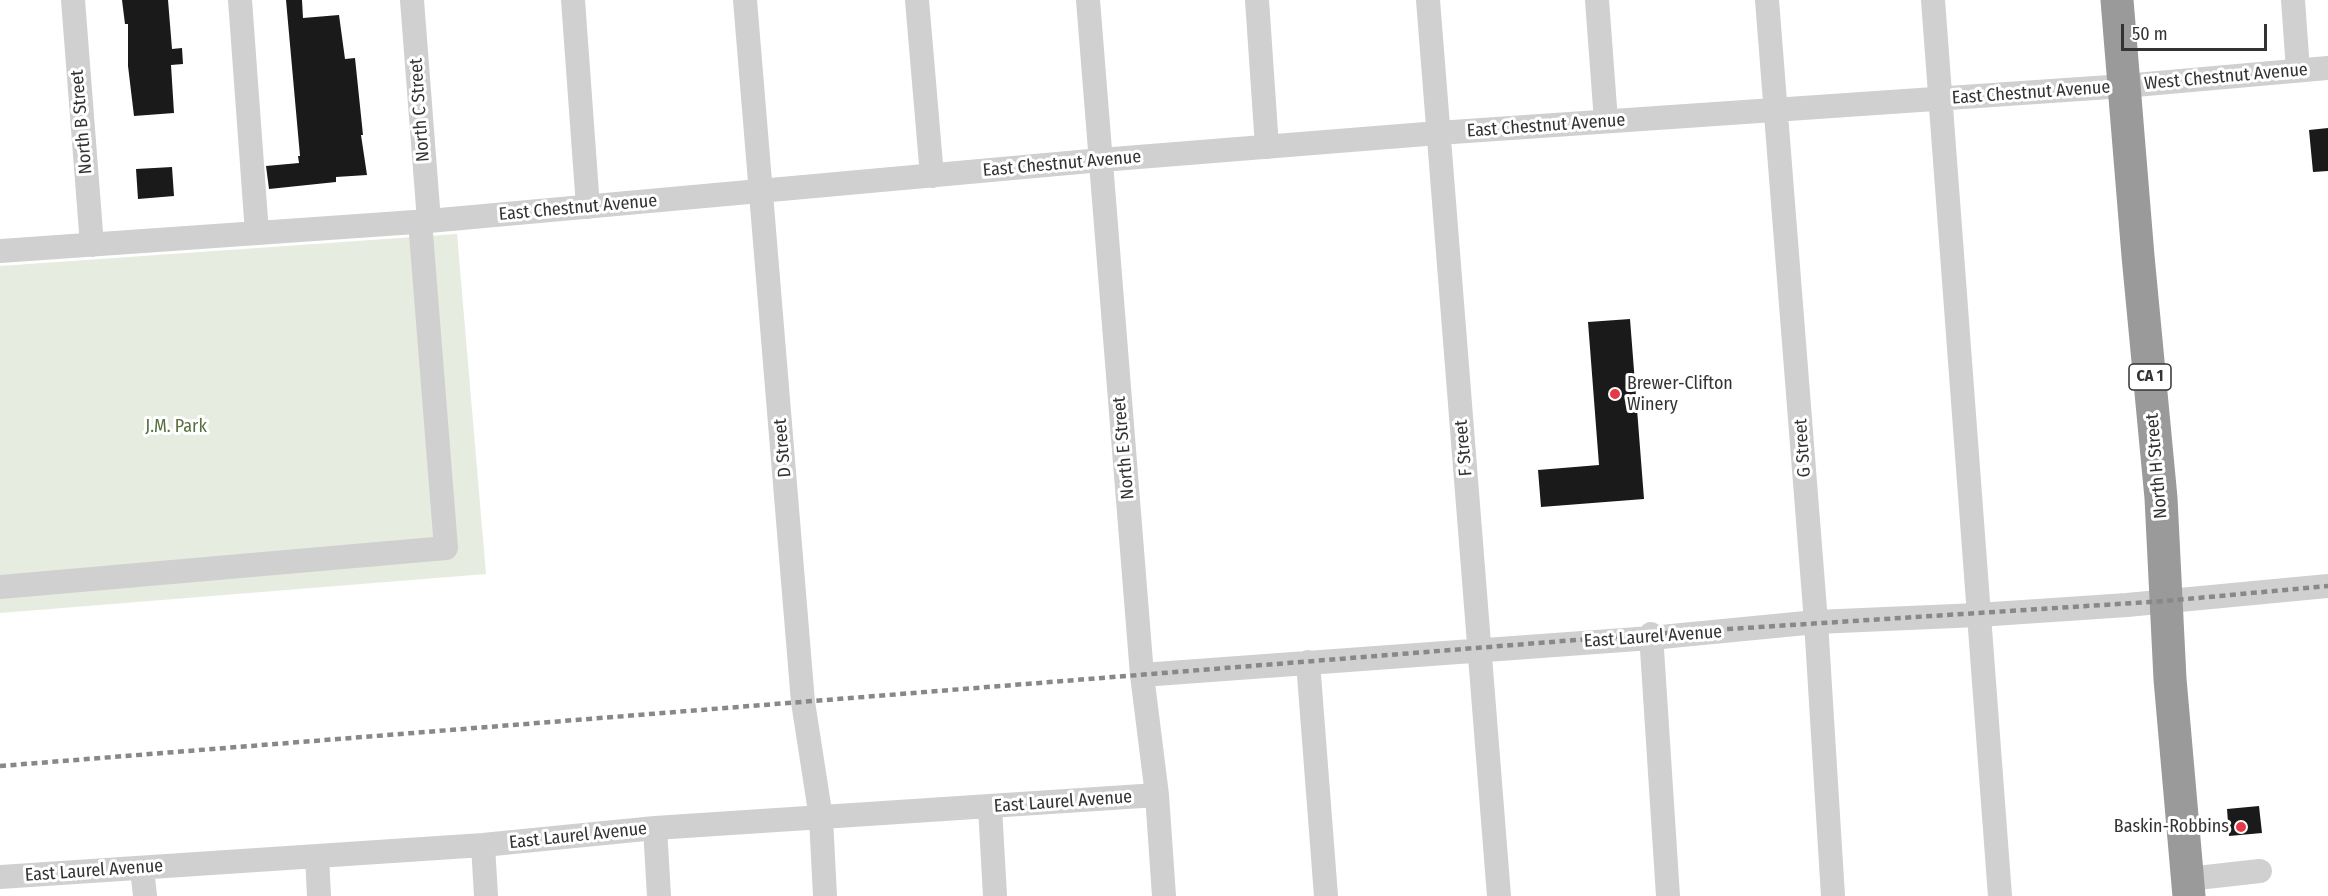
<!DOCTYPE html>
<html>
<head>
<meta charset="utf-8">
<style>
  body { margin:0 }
  #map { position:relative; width:2328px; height:896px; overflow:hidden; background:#fff; font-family:"Fira Sans Condensed",sans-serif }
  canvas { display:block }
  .scale { position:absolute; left:2121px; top:24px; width:146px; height:27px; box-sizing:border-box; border:3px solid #333; border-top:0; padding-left:8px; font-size:18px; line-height:21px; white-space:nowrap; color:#333; -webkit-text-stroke:4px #fff; paint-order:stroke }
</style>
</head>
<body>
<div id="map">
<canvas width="2328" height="896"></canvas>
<div class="scale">50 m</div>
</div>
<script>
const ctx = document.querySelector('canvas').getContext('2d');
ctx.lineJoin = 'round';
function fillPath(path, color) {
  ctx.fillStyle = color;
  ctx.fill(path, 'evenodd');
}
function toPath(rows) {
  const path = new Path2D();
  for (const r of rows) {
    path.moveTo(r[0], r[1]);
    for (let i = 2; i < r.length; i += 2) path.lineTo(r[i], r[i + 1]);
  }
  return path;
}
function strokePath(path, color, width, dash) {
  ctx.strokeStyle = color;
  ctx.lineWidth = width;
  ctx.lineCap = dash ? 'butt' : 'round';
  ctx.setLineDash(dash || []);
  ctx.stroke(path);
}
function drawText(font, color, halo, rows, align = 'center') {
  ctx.font = font + ' "Fira Sans Condensed",sans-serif';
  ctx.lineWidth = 6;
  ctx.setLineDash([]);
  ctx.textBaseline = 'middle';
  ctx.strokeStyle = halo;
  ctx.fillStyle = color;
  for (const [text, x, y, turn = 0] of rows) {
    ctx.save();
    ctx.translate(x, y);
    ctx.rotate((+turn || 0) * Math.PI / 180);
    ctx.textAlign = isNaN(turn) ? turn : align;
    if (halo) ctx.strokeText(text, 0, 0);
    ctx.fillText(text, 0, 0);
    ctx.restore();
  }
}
const green = toPath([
  [457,234,486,574,0,613,0,266]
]);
const building = toPath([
  [122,0,168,0,172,49,182,48,183,64,171,65,174,113,134,116,128,66,128,24,125,24],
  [286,0,302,0,303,18,339,15,345,59,355,58,363,135,361,135,367,175,336,177,336,182,269,189,266,166,299,163,298,156,300,156],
  [2328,128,2328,171,2313,172,2309,130],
  [172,167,174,196,138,199,136,169],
  [1630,319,1644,499,1541,507,1538,470,1599,465,1588,322],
  [2259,806,2262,833,2229,836,2227,809]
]);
const minor = toPath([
  [73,0,92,245],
  [240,0,257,233],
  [412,0,429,221],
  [573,0,588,207],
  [745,0,803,702,821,818,825,896],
  [917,0,932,176],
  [1088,0,1142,675,1157,795,1164,896],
  [1257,0,1267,147],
  [1428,0,1499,896],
  [1597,0,1606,121],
  [1767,0,1816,622,1833,896],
  [1933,0,2000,896],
  [2293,0,2298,70],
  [0,251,429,221,1101,160,1438,133,2124,86,2328,68],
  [0,587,446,548,420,221],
  [1651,634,1668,896],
  [1308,662,1326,896],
  [1142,675,1651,638,1816,622,1978,615,2127,605,2328,586],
  [990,807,995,896],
  [655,828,659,896],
  [483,845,486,896],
  [317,856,319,896],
  [142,868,145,896],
  [0,877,483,845,655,828,1157,795],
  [2188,879,2260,871]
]);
const highway = toPath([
  [2117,0,2138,256,2161,498,2170,679,2189,896]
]);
const rail = toPath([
  [0,766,1651,634,2165,601,2328,586]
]);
const markers = [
  [1615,394,6,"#e63946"],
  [2241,827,6,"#e63946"]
];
const shields = [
  [2150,377,42]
];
const shieldNames = [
  ["CA 1",2150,377]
];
const streetNames = [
  ["West Chestnut Avenue",2226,77,-5],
  ["East Chestnut Avenue",2031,93,-4],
  ["North C Street",420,110,-94],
  ["North B Street",82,122,-95],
  ["East Chestnut Avenue",1546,126,-4],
  ["East Chestnut Avenue",1062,164,-5],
  ["East Chestnut Avenue",578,208,-5],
  ["D Street",783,448,-95],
  ["North E Street",1124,448,-95],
  ["F Street",1464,448,-95],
  ["G Street",1803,448,-94],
  ["North H Street",2157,466,-95],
  ["East Laurel Avenue",1653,637,-4],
  ["East Laurel Avenue",1063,802,-4],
  ["East Laurel Avenue",578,836,-6],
  ["East Laurel Avenue",94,871,-4]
];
const poiNames = [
  ["Brewer-Clifton",1627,384],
  ["Winery",1627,405],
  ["Baskin-Robbins",2229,827,"right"]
];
const parkNames = [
  ["J.M. Park",176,427]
];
fillPath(green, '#e6ecdf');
fillPath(building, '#1a1a1a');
strokePath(minor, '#d0d0d0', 24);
strokePath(highway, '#9a9a9a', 33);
strokePath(rail, '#888', 4.5, [6, 4.5]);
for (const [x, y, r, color] of markers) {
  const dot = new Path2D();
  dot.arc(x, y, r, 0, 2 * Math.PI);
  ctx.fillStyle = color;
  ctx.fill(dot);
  strokePath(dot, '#fff', 2);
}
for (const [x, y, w] of shields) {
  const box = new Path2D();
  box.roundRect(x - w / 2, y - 13, w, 26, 4.5);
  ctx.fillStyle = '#fff';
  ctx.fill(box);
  strokePath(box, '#333', 1.5);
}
drawText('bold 16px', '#333', null, shieldNames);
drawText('18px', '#333', '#fff', streetNames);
drawText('18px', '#333', '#fff', poiNames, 'left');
drawText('18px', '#56703f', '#fff', parkNames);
</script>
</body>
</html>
